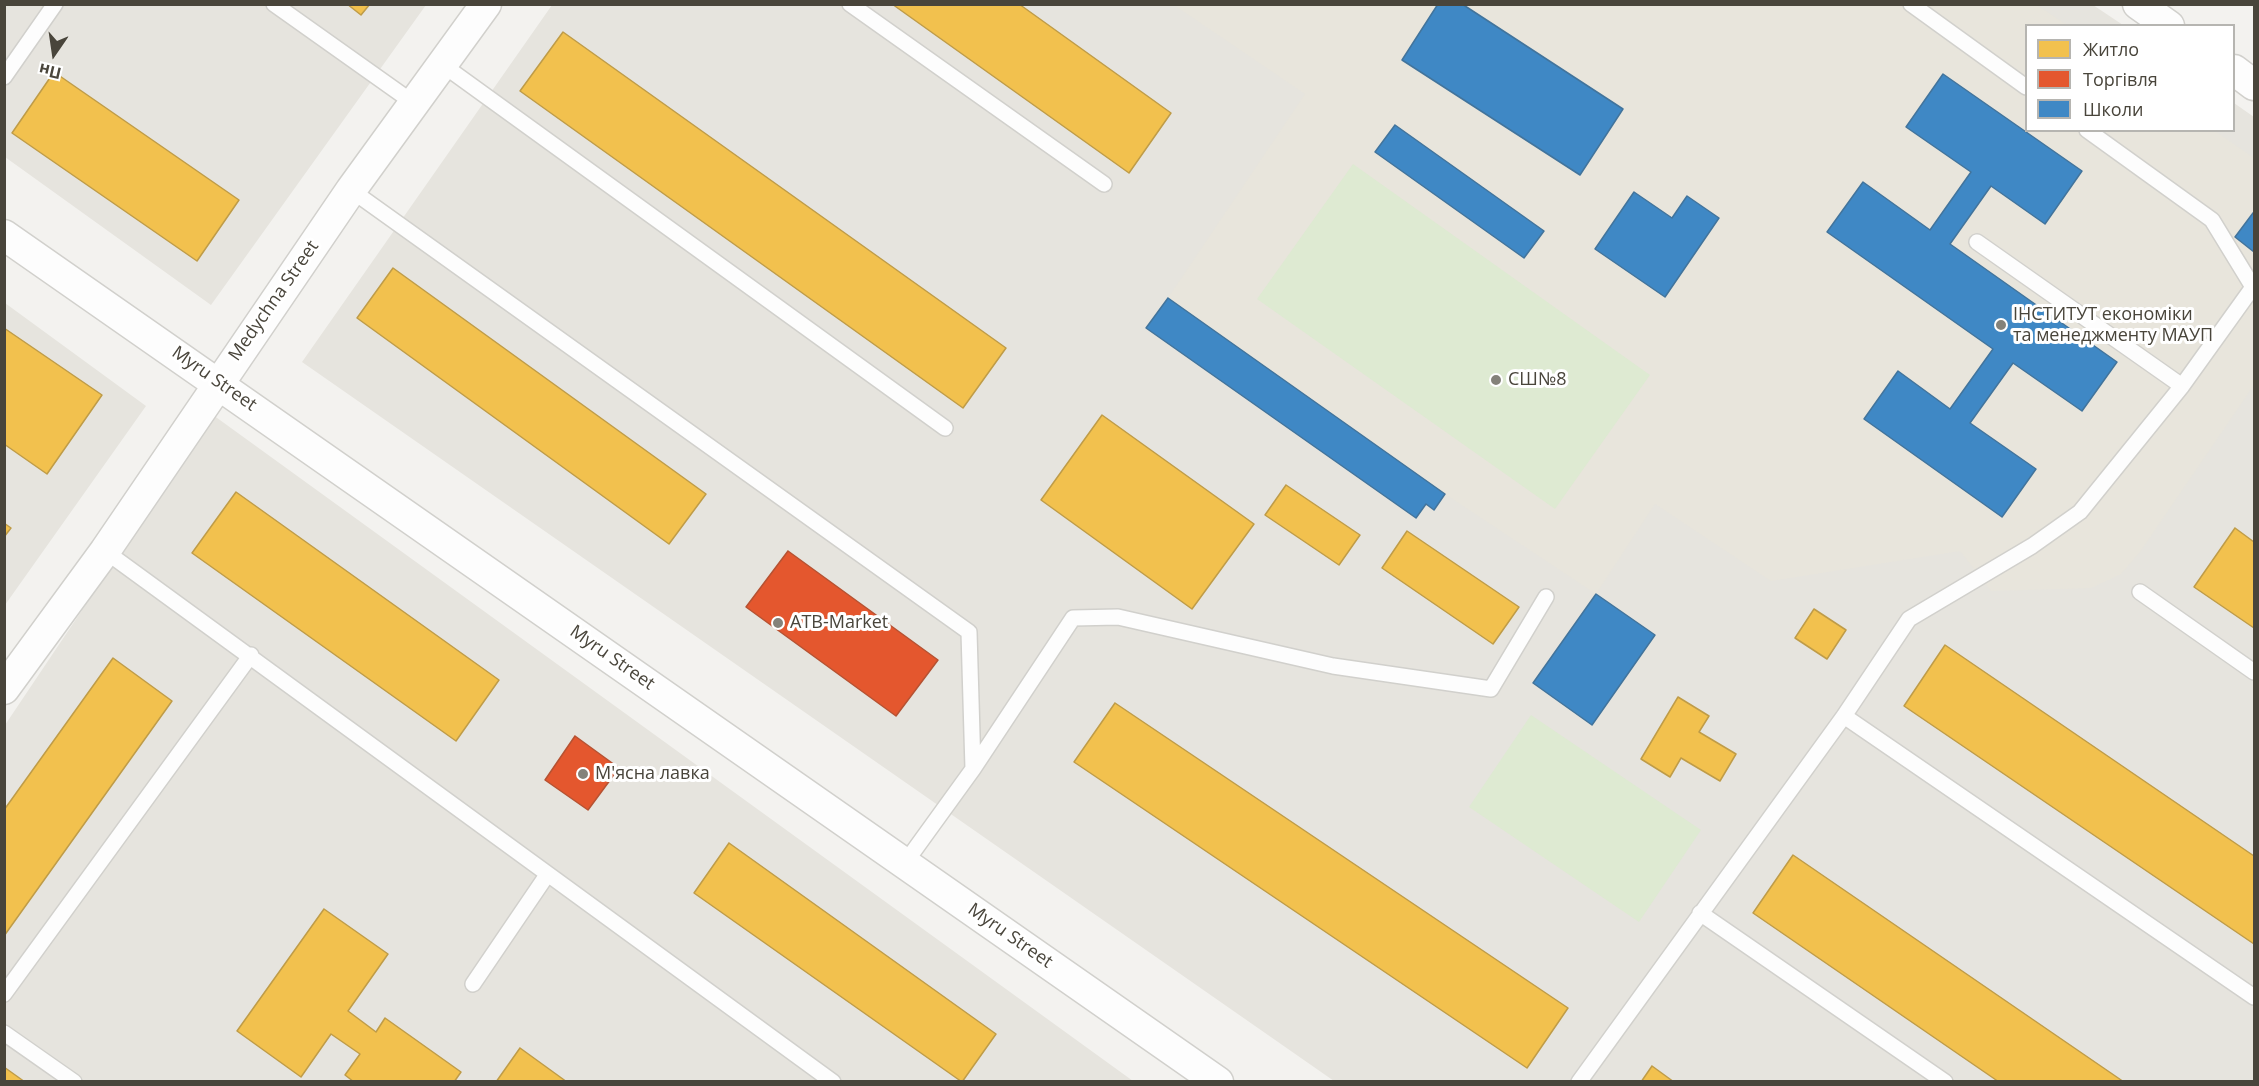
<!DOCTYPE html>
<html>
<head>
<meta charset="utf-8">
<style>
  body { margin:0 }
  #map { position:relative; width:2259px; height:1086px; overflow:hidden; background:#f3f2ef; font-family:"Open Sans",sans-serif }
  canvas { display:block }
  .frame { position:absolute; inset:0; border:6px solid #49453b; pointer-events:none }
  .legend { position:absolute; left:2025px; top:24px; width:210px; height:108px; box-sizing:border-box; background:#fff; border:2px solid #b6b5b1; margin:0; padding:8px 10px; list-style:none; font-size:18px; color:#49453b }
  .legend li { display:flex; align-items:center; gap:12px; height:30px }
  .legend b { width:30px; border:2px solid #b6b5b1 }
  .north { position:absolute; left:24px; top:24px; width:60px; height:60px; -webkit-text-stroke:4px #fff; paint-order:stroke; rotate:193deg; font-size:16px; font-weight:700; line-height:24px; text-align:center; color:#49453b }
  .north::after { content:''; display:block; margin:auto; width:21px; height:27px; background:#49453b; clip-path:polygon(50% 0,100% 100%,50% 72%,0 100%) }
</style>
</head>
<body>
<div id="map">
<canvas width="2259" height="1086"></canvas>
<div class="frame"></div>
<ul class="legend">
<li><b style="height:16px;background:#f2c14e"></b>Житло</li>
<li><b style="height:16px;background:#e4572e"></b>Торгівля</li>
<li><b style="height:16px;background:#3f88c5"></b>Школи</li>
</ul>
<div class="north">Пн</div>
</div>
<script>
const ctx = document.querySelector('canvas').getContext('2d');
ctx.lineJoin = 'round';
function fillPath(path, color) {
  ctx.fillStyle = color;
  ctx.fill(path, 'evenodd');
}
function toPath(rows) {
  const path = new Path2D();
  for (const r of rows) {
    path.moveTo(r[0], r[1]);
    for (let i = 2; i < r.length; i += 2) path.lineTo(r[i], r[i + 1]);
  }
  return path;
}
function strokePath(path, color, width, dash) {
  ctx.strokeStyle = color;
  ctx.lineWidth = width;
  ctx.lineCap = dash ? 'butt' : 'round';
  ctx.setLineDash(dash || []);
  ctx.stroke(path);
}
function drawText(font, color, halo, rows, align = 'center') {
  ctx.font = font + ' "Open Sans",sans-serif';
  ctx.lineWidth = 6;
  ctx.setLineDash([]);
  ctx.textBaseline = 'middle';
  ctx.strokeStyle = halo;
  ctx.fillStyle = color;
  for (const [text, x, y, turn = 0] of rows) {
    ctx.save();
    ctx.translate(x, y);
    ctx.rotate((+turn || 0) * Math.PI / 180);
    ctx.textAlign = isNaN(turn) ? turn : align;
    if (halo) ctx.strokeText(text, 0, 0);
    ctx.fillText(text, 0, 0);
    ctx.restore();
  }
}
const residential = toPath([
  [5,5,426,5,211,305,5,157],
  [552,5,2093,5,2123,25,2026,26,2026,130,2234,130,2234,103,2254,117,2254,1081,1334,1081,302,362],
  [5,303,146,406,5,605],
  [213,415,1133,1081,5,1082,5,725]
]);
const education = toPath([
  [1174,5,2037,5,2067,25,2026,26,2026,130,2215,131,2254,158,2254,385,2140,552,2121,574,2091,588,1991,591,1960,551,1771,581,1655,504,1596,594,1445,494,1168,298,1305,94]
]);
const green = toPath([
  [1353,164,1650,375,1555,509,1257,299],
  [1531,715,1701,830,1639,922,1469,807]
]);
const homes = toPath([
  [347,4,370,4,361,15,347,4],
  [892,4,1019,4,1171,113,1129,173,892,4],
  [563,32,1006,348,963,408,520,91,563,32],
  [54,72,239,200,197,261,12,133,54,72],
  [393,268,706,494,669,544,357,318,393,268],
  [4,328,102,395,47,474,4,444,4,328],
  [1102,415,1254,524,1192,609,1041,500,1102,415],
  [1286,485,1360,535,1339,565,1265,515,1286,485],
  [236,492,499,680,456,741,192,553,236,492],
  [4,523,11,528,4,537,4,523],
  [2235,528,2254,542,2254,628,2194,587,2235,528],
  [1407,531,1519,607,1493,644,1382,568,1407,531],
  [1814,609,1846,630,1827,659,1795,638,1814,609],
  [1945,645,2254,856,2254,944,1904,706,1945,645],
  [113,658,172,701,4,936,4,810,113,658],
  [1678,697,1709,716,1699,732,1736,754,1720,781,1681,758,1670,777,1641,759,1678,697],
  [1115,703,1568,1008,1527,1068,1074,762,1115,703],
  [729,843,996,1034,962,1082,694,893,729,843],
  [1793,855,2124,1082,1999,1082,1753,913,1793,855],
  [324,909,388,954,348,1011,376,1032,385,1018,461,1072,454,1082,354,1082,345,1075,360,1054,331,1034,301,1077,237,1031,324,909],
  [520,1048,567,1082,496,1082,520,1048],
  [1652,1066,1674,1082,1641,1082,1652,1066],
  [4,1067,25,1082,4,1082,4,1067]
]);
const shops = toPath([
  [788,551,938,660,896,716,746,607,788,551],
  [575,736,619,768,588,810,545,780,575,736]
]);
const schools = toPath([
  [1438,4,1462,4,1623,109,1580,175,1402,60,1438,4],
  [1943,74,2082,171,2045,224,1991,186,1950,244,2117,362,2082,411,2013,363,1970,423,2036,469,2002,517,1864,419,1898,371,1950,409,1993,349,1827,232,1863,182,1930,230,1971,172,1906,127,1943,74],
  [1395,125,1544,231,1524,258,1375,152,1395,125],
  [1634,192,1672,218,1687,196,1719,218,1665,297,1595,249,1634,192],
  [2253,213,2254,214,2254,252,2235,237,2253,213],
  [1168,298,1445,494,1434,510,1426,504,1416,518,1146,328,1168,298],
  [1596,594,1655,635,1592,725,1533,683,1596,594]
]);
const service = toPath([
  [274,4,415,104],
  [850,4,1104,184],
  [1911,4,2026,87],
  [443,65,945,428],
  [4,77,55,4],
  [351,190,969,632,973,769,905,863],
  [1977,242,2182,386],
  [105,551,833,1082],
  [2140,592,2254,672],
  [1844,716,2254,997],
  [973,769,1073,618,1118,617,1333,666,1491,689,1546,597],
  [1700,913,1945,1082],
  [473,984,547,875],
  [4,994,251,655],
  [4,1033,74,1082],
  [1579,1082,1844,716,1909,619,2032,546,2080,512,2182,386,2253,287,2212,220,2087,130]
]);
const minor = toPath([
  [2138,4,2169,26],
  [2234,70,2254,85],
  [4,235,1218,1082],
  [4,689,105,551,351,190,486,4]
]);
const markers = [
  [2001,325,6,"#84827a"],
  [1496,380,6,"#84827a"],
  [778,623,6,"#84827a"],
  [583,774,6,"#84827a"]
];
const streetNames = [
  ["Medychna Street",274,301,-55],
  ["Myru Street",214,379,35],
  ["Myru Street",612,658,35],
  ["Myru Street",1010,936,35]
];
const poiNames = [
  ["ІНСТИТУТ економіки",2013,315],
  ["та менеджменту МАУП",2013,336],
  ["СШ№8",1508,380],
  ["ATB-Market",790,623],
  ["М'ясна лавка",595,774]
];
fillPath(residential, '#e6e4de');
fillPath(education, '#e8e5dc');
fillPath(green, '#deead2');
fillPath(homes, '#f2c14e');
strokePath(homes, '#bf9c48', 1.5);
fillPath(shops, '#e4572e');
strokePath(shops, '#b65232', 1.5);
fillPath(schools, '#3f88c5');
strokePath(schools, '#42749c', 1.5);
strokePath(service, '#d1d0cc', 18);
strokePath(minor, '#d1d0cc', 33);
strokePath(service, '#fdfdfd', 15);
strokePath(minor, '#fdfdfd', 30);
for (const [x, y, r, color] of markers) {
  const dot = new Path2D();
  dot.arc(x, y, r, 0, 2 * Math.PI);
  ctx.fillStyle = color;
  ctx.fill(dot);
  strokePath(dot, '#fff', 2);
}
drawText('18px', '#49453b', '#fff', streetNames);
drawText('18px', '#49453b', '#fff', poiNames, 'left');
</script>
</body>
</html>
